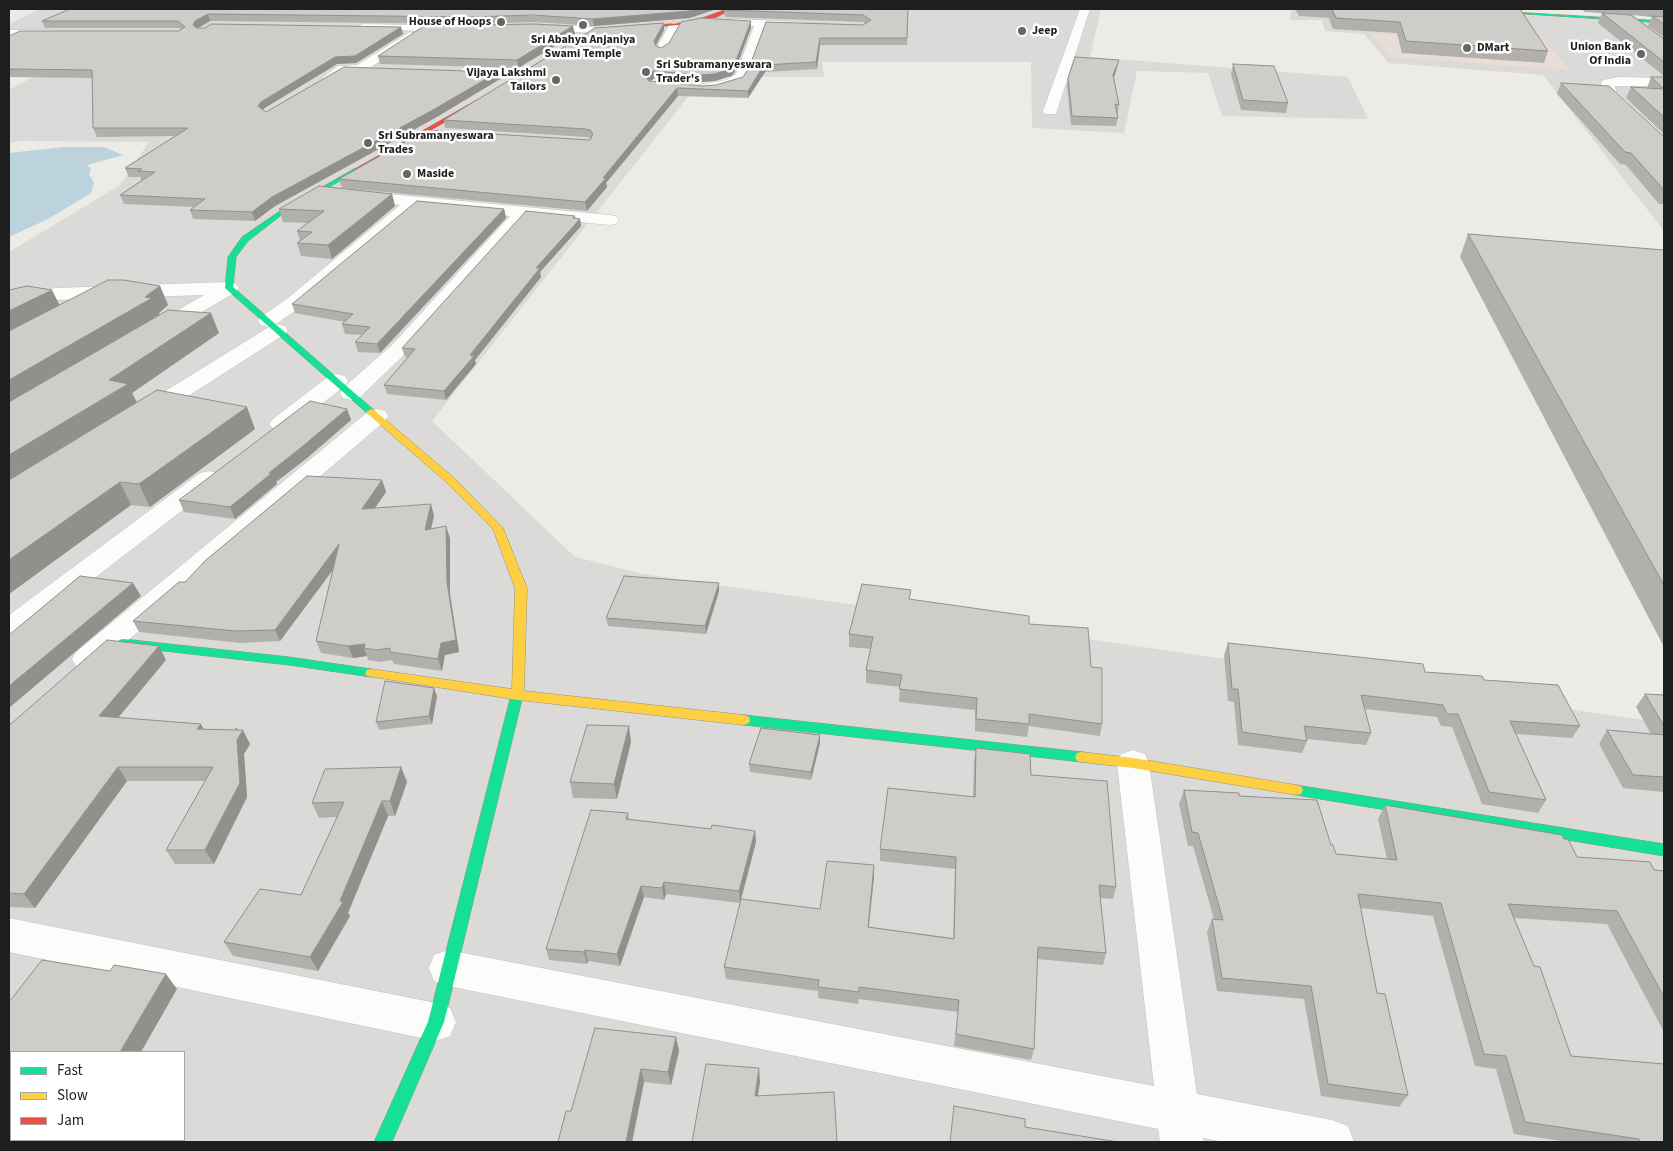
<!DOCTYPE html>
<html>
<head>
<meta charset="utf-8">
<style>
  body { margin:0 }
  #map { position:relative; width:1673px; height:1151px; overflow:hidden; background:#ecebe6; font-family:"Source Sans 3",sans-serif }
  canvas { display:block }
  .frame { position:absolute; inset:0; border:10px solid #1e1e1e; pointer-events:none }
  .legend { position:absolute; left:10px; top:1051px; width:175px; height:90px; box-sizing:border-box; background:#fff; border:1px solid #a5a5a5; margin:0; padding:6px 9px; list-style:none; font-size:15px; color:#1e1e1e }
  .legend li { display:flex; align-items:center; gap:10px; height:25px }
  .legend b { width:25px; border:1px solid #a5a5a5 }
</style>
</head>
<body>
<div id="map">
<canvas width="1673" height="1151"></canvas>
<div class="frame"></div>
<ul class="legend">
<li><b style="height:6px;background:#16e098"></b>Fast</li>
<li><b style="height:6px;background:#ffcf43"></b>Slow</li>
<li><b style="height:6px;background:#f24e42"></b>Jam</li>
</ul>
</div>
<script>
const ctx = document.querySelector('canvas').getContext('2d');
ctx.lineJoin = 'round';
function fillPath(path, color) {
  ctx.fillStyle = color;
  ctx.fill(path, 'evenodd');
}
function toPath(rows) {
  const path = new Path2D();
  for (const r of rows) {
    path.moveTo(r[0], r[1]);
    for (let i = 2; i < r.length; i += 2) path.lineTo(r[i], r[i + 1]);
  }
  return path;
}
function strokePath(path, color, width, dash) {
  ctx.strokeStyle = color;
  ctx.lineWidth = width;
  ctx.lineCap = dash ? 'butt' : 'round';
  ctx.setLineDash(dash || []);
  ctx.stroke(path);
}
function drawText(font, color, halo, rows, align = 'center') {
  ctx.font = font + ' "Source Sans 3",sans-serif';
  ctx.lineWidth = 5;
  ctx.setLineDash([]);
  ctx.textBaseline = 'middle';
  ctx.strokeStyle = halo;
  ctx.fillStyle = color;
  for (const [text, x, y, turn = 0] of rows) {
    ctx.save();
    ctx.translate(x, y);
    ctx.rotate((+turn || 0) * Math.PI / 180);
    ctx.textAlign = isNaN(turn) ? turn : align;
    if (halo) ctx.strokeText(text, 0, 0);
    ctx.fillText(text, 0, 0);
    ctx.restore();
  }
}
const residential = toPath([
  [40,9,1101,9,1090,57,1348,77,1368,119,1222,116,1208,73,1137,71,1124,133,1032,128,1031,62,822,62,824,77,713,77,678,45,633,89,691,93,432,421,575,557,643,574,1664,723,1664,1142,9,1142,9,252,120,185,149,142,21,141,9,143,9,90,35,76,9,41,9,24],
  [11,1052,184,1052,184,1140,11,1140],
  [1291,9,1417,9,1664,23,1664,231,1543,75,1389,63,1364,34,1325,31,1322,20,1290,20]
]);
const commercial = toPath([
  [1479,32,1539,35,1570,70,1391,57,1371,33,1445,38]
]);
const water = toPath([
  [64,147,104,147,123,155,87,165,91,169,89,174,94,183,91,193,48,219,9,237,9,153]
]);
const street = toPath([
  [1080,9,1090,9,1057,111,1055,114,1045,114,1043,111,1080,9],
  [713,18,803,22,809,25,803,28,765,27,748,75,742,84,704,92,699,91,697,88,699,85,726,80,736,74,754,26,709,23,707,21,713,18],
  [675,22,681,25,668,49,662,53,658,52,656,49,669,25,675,22],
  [364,24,458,26,464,29,458,32,360,29,358,27,360,25,364,24],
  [536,24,592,27,598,30,592,33,532,29,530,27,532,25,536,24],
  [9,30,54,30,60,33,54,36,9,36,9,30],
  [410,32,416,36,414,38,364,72,345,73,328,82,322,78,338,66,357,65,410,32],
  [463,68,521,70,527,74,521,78,458,75,457,72,463,68],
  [1618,77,1664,78,1664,86,1615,86,1616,91,1664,136,1664,148,1659,147,1602,92,1601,83,1603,80,1618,77],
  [357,191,610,215,616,216,619,220,616,224,610,225,527,217,406,353,359,398,351,400,343,398,340,393,343,388,392,345,510,216,418,207,302,306,276,324,285,326,288,330,285,334,154,418,146,420,138,418,135,413,138,408,269,327,261,325,258,321,261,317,288,298,400,205,351,199,349,196,351,193,357,191],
  [228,282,236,284,239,288,236,292,164,334,157,336,150,334,147,330,150,326,204,295,55,300,9,310,9,298,55,288,228,282],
  [337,374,345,376,348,381,345,386,289,429,281,431,273,429,269,424,273,419,329,376,337,374],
  [377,409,385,411,388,416,385,421,98,666,87,669,76,666,72,659,76,652,369,411,377,409],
  [209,471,218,473,221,478,218,483,19,636,9,639,9,615,200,473,209,471],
  [1133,750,1145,754,1149,763,1197,1094,1332,1120,1348,1126,1354,1142,1224,1142,1203,1138,1204,1142,1160,1142,1158,1129,448,986,434,981,429,968,434,955,448,950,1154,1086,1117,763,1121,754,1133,750],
  [9,918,436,1003,450,1008,456,1022,450,1036,436,1041,9,952,9,918]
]);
const fast = toPath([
  [1461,9,1664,21,1664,23,1463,10,1461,9],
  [354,169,359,170,284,213,248,241,236,257,233,287,374,410,376,412,371,415,368,414,225,288,228,257,242,237,280,211,354,169],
  [123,639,289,657,371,669,375,670,377,673,375,676,371,677,289,665,119,646,117,643,119,640,123,639],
  [518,686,522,688,524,691,444,1022,392,1142,374,1142,428,1022,512,691,514,688,518,686],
  [744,715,1082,752,1087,753,1089,757,1087,761,1082,762,744,725,739,723,738,720,739,717,744,715],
  [1296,785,1664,844,1664,856,1296,795,1291,794,1289,790,1291,786,1296,785]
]);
const slow = toPath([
  [371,409,374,410,453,477,503,528,527,588,524,691,744,715,749,717,750,720,749,723,744,725,518,700,367,676,365,673,367,670,371,669,512,689,515,588,493,529,445,481,368,414,366,412,371,409],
  [1082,752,1133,758,1296,785,1301,786,1303,790,1301,794,1296,795,1133,768,1082,762,1077,761,1075,757,1077,753,1082,752]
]);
const jam = toPath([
  [727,9,732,9,717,17,691,24,627,29,625,28,691,22,727,9],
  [475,101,477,104,358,171,353,170,475,101]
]);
const wall = toPath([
  [70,9,690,18,594,26,534,22,473,24,210,21,198,28,401,27,403,34,356,63,337,64,263,109,266,112,500,79,435,118,275,206,255,221,193,219,190,210,194,207,124,204,120,195,142,180,141,180,140,177,129,177,125,168,175,136,97,137,93,128,92,78,9,77,9,36,178,31,181,29,180,28,45,28,42,21],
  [908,9,907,45,820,45,817,69,765,72,748,98,678,96,606,183,607,187,587,211,342,188,339,179,590,140,591,138,586,137,445,128,444,120,664,23,664,30,656,46,661,48,751,28,734,73,731,76,715,81,702,82,655,78,650,81,702,86,716,85,743,77,749,68,766,22,863,25,865,23,863,22,725,17,724,10],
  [1295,9,1520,9,1548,51,1544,63,1402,53,1397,33,1333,29,1329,18,1299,16],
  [1581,9,1664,9,1664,37,1648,26,1652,17,1632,15,1664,39,1664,76,1598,23,1602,13,1585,12],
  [575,34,518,68,380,64,378,56],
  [1233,64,1288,103,1286,113,1241,110,1231,74],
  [1117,68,1114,78,1119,105,1118,113,1117,113,1118,118,1116,126,1071,125,1067,86,1068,78],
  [1651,77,1664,77,1664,134,1626,98,1631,87,1647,88],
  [1561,83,1664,137,1664,206,1663,204,1659,204,1626,165,1620,164,1557,94],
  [392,194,395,206,332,259,301,256,297,243,300,241,297,231,308,223,283,222,279,209],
  [504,209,506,218,380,353,358,352,355,342,362,335,345,334,342,324,345,322,295,313,292,304],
  [575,216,575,218,580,219,581,226,540,272,541,277,475,360,476,364,446,400,387,394,384,385,408,357,405,357,402,348],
  [1468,234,1664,250,1664,647,1460,257],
  [160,286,168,305,159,313,159,315,219,333,132,393,137,402,255,429,150,507,131,505,9,594,9,290,59,305],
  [347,409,351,420,307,458,276,482,277,484,235,519,184,512,179,500],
  [382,480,386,492,374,508,434,516,431,529,450,538,450,594,459,652,445,655,442,671,394,664,392,660,380,662,368,660,367,656,353,658,321,653,316,641,333,570,280,641,240,643,139,632,133,621,185,582],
  [719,591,706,634,608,626,606,618],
  [910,600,1029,624,1091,667,1102,724,1100,736,1029,726,1027,737,975,731,975,710,899,702,900,687,866,683,866,670,871,649,849,647,849,634],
  [1228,643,1425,672,1484,680,1580,726,1572,738,1516,734,1546,800,1538,813,1482,804,1452,727,1441,726,1437,717,1365,709,1371,733,1366,745,1307,739,1307,741,1302,753,1238,745,1234,702,1228,701,1224,655],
  [166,660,118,717,204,729,235,730,236,728,250,744,244,754,247,797,214,864,175,864,166,850,205,781,127,781,35,908,9,907,9,724],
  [1645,694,1664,695,1664,792,1623,788,1599,744,1607,730,1651,734,1636,707],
  [437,696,432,724,379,730,376,722],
  [820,735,820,743,811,780,750,772,749,764],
  [631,742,617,799,573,798,570,782],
  [976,748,1031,775,1116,887,1113,899,1100,898,1106,953,1103,965,1037,959,1034,1049,1031,1060,954,1046,958,1012,859,999,858,1004,818,998,818,991,726,979,724,967,820,909,874,877,869,927,953,938,955,869,880,861,880,849,973,797,974,760],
  [401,767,407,782,395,816,388,816,348,913,350,916,318,971,233,956,224,942,301,895,337,817,319,818,312,803],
  [1184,790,1239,796,1331,845,1336,854,1387,859,1378,819,1385,805,1564,839,1577,857,1654,870,1664,871,1664,1032,1607,924,1514,918,1571,1056,1664,1142,1569,1142,1514,1134,1496,1069,1475,1066,1433,916,1360,908,1377,993,1408,1095,1399,1107,1321,1096,1304,999,1217,991,1207,932,1212,919,1214,919,1193,846,1188,846,1179,804],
  [628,813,629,819,711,829,755,831,756,842,740,903,666,894,664,900,644,897,620,966,588,961,587,964,549,960,546,949],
  [676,1037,679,1051,671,1085,644,1082,632,1142,558,1142,571,1111]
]);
const shadedWall = toPath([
  [697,9,717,9,690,18,594,26,593,19],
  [208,14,210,21,198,28,196,32,193,25,195,21],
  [751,21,751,28,734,73,731,76,715,81,702,82,701,75],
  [664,23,664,30,654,48,654,41],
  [573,26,575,34,518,68,517,60],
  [401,27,403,34,356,63,337,64,263,109,260,114,258,106,261,102,335,57],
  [820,38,820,45,817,69,816,62],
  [1119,60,1117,68,1112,83,1113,75],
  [764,65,765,72,748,98,748,91],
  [654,71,655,78,646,84,645,76],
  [498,72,500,79,435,118,275,206,255,221,252,212,272,197],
  [677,88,678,96,606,183,607,187,587,211,585,202,603,178],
  [392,194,395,206,332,259,328,245],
  [504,209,506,218,380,353,377,344],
  [575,216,576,223,580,219,581,226,540,272,541,277,475,360,476,364,446,400,444,391],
  [160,286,168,305,159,313,161,318,9,408,9,380,145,297],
  [52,290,62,310,9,337,9,311],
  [211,313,219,333,132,393,138,405,9,485,9,455,109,380],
  [247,407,255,429,150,507,139,484],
  [347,409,351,420,307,458,276,482,277,484,235,519,230,507,269,473],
  [382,480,386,492,366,521,362,509],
  [120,482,131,505,9,594,9,560],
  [431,504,434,516,428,541,425,530],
  [446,526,450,538,450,594,459,652,445,655,442,671,438,659,447,582],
  [339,544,343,556,280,641,275,630],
  [133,583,141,596,9,708,9,686],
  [719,583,719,591,706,634,705,626],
  [365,644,364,648,367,656,353,658,348,646],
  [159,646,166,660,108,730,99,716],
  [434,688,437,696,432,724,429,716],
  [201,724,208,738,197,729],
  [629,726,631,742,617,799,614,784],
  [236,728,240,735,243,730,250,744,244,754,247,797,214,864,205,850,236,730],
  [820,735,820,743,811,780,811,772],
  [118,767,127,781,35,908,24,894],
  [401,767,407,782,395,816,390,801],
  [382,801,388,816,348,913,350,916,318,971,310,957,340,901],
  [755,831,756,842,740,903,739,891],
  [874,865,874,877,867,938,868,927],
  [664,882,666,894,664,900,662,888],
  [641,886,644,897,620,966,617,954],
  [585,950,588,961,587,964,584,952],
  [166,974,177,989,141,1052,120,1052],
  [676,1037,679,1051,671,1085,668,1072],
  [759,1068,760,1082,756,1109,755,1096],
  [641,1069,644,1082,632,1142,626,1142],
  [67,1140,89,1140,88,1142,65,1142]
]);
const building = toPath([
  [70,9,697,9,689,11,593,19,533,15,472,17,208,14,195,21,193,25,197,28,205,28,211,24,401,27,355,56,335,57,261,102,258,106,266,112,344,67,498,72,433,110,272,197,252,212,190,210,205,199,120,195,155,172,138,171,142,169,125,168,188,128,93,128,92,70,9,69,9,36,20,31,178,31,185,27,178,21,42,21,70,9],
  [727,9,908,9,907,38,820,38,816,62,764,65,748,91,677,88,603,178,606,178,585,202,339,179,426,130,590,140,593,134,590,130,585,129,444,120,595,28,664,23,654,41,656,46,661,48,669,43,681,22,701,18,751,21,734,66,731,69,714,74,701,75,654,71,645,76,649,81,702,86,716,85,743,77,749,68,766,22,863,25,871,20,863,15,724,10,727,9],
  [1332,9,1520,9,1548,51,1406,41,1400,22,1336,18,1332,9],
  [1602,13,1631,15,1664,39,1664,62,1602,13],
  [1652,16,1664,17,1664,24,1652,16],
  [533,24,573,26,517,60,378,56,424,26,533,24],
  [1075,57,1119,60,1113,75,1119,105,1115,104,1118,118,1072,116,1068,78,1075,57],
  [1233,64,1274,66,1288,103,1243,100,1233,64],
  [1651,77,1664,77,1664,89,1651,77],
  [1561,83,1609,86,1664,137,1664,190,1631,153,1625,152,1561,83],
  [1631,87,1664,89,1664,117,1631,87],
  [319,186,392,194,328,245,297,243,312,232,297,231,324,211,279,209,319,186],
  [417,201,504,209,377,344,355,342,370,327,342,324,353,314,292,304,417,201],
  [526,211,575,216,573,218,580,219,536,268,540,268,470,355,474,356,444,391,384,385,415,349,402,348,526,211],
  [1468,234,1664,250,1664,585,1468,234],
  [108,280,124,280,160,286,145,297,152,298,9,380,9,331,108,280],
  [27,286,52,290,9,311,9,290,27,286],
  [168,310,211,313,109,380,128,384,9,455,9,402,168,310],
  [157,390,247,407,139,484,120,482,9,560,9,480,157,390],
  [310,401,347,409,303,446,269,473,272,473,230,507,179,500,310,401],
  [307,476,382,480,362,509,431,504,425,530,446,526,447,582,456,640,441,643,438,659,390,652,390,648,376,650,364,648,365,644,348,646,316,641,339,544,275,630,235,631,133,621,179,582,185,582,206,560,307,476],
  [80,576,133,583,9,686,9,635,80,576],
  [624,576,719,583,705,626,606,618,624,576],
  [862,584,911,590,909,599,1029,616,1029,624,1088,628,1091,667,1102,668,1102,724,1029,714,1029,724,976,719,977,698,899,689,902,675,866,670,873,637,849,634,862,584],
  [107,640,159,646,99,716,201,724,197,729,235,730,236,728,236,730,243,730,237,740,240,783,205,850,166,850,213,767,118,767,24,894,9,893,9,724,12,723,107,640],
  [1228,643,1423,664,1425,672,1482,676,1484,680,1558,685,1580,726,1510,721,1546,800,1489,792,1458,714,1447,714,1443,705,1361,695,1371,733,1304,726,1307,741,1242,732,1238,689,1232,689,1228,643],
  [385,681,434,688,429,716,376,722,385,681],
  [1645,694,1664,695,1664,726,1645,694],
  [587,725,629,726,614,784,570,782,587,725],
  [761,728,820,735,811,772,749,764,761,728],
  [1607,730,1664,735,1664,777,1633,775,1607,730],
  [976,748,1030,754,1031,775,1107,781,1116,887,1099,885,1106,953,1038,947,1034,1049,956,1034,959,1000,859,987,859,992,818,987,819,980,724,967,741,899,820,909,827,861,874,865,868,927,954,939,956,857,880,849,888,788,975,797,976,748],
  [401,767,390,801,382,801,340,901,343,902,310,957,224,942,260,889,301,895,344,802,312,803,325,769,401,767],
  [1184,790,1239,793,1239,796,1317,800,1331,845,1333,845,1336,854,1397,860,1385,805,1562,835,1564,839,1568,839,1577,857,1650,862,1654,870,1664,871,1664,997,1617,911,1508,904,1534,966,1540,967,1571,1056,1664,1064,1664,1142,1640,1142,1639,1139,1525,1122,1506,1056,1484,1054,1441,903,1358,894,1377,993,1385,994,1408,1095,1328,1084,1311,986,1222,978,1212,919,1223,920,1198,833,1192,832,1184,790],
  [591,810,628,813,626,819,711,829,712,825,755,831,739,891,664,882,662,888,641,886,617,954,585,950,584,952,546,949,591,810],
  [42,960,110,971,114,965,166,974,120,1052,11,1052,11,1140,67,1140,65,1142,9,1142,9,1002,42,960],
  [595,1028,676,1037,668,1072,641,1069,626,1142,558,1142,566,1111,571,1111,595,1028],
  [706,1064,759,1068,755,1096,834,1092,837,1142,692,1142,706,1064],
  [954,1106,1025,1119,1025,1127,1118,1142,950,1142,954,1106]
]);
const markers = [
  [501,22,5,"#666664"],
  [583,25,5,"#666664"],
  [1022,31,5,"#666664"],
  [1467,48,5,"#666664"],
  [1641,54,5,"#666664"],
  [646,72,5,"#666664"],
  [556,80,5,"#666664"],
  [368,143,5,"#666664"],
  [407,174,5,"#666664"]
];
const farPoinames = [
  ["House of Hoops",491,22,"right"],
  ["Jeep",1032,31],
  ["Sri Abahya Anjaniya",583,40,"center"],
  ["Swami Temple",583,54,"center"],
  ["Union Bank",1631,47,"right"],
  ["Of India",1631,61,"right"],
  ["DMart",1477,48],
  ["Sri Subramanyeswara",656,65],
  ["Trader's",656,79],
  ["Vijaya Lakshmi",546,73,"right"],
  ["Tailors",546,87,"right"],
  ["Sri Subramanyeswara",378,136],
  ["Trades",378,150],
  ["Maside",417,174]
];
fillPath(residential, '#dbdad8');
fillPath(commercial, '#e9ddd8');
fillPath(water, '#bcd2dd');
strokePath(street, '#c3c3c1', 1);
strokePath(fast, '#909480', 1);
strokePath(slow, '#909480', 1);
strokePath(jam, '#909480', 1);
fillPath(street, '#fcfcfb');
fillPath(fast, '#16e098');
fillPath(slow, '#ffcf43');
fillPath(jam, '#f24e42');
fillPath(wall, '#b2b0ad');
fillPath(shadedWall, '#91908d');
fillPath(building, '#cfcdc9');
strokePath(building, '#91908d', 1);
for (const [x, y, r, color] of markers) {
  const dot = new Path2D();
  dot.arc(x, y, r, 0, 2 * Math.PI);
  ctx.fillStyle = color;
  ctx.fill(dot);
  strokePath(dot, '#fff', 2);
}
drawText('bold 12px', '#1e1e1e', '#fff', farPoinames, 'left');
</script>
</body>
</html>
